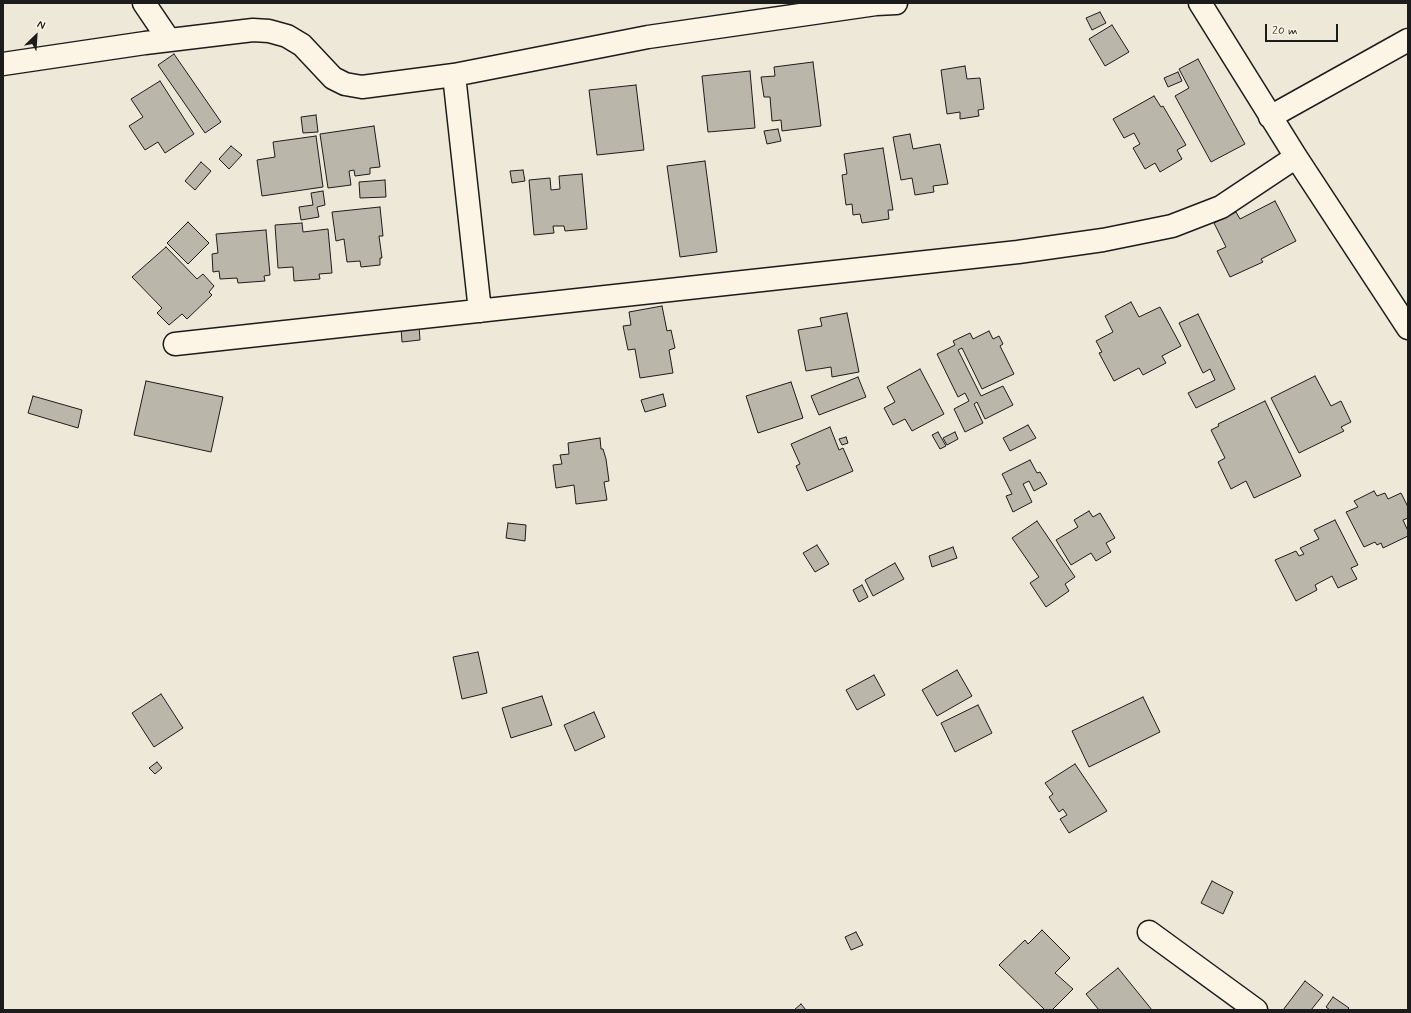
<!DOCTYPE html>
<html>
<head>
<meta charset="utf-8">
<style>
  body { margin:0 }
  #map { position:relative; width:1411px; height:1013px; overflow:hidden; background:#eee8d9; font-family:Mynerve,sans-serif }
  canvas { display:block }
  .frame { position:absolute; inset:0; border:4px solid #1c1c1c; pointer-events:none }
  .north { position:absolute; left:16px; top:16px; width:40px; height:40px; -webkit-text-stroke:3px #fcf5e5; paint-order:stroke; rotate:25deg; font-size:11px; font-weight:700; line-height:16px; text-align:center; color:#1c1c1c }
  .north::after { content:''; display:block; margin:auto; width:14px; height:18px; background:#1c1c1c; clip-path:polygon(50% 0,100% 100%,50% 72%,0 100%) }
  .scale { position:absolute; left:1265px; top:24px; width:73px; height:18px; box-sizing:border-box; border:2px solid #1c1c1c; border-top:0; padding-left:5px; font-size:12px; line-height:14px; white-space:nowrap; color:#1c1c1c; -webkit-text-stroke:3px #fcf5e5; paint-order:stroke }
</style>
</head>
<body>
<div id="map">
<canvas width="1411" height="1013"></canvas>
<div class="frame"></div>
<div class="north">N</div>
<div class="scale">20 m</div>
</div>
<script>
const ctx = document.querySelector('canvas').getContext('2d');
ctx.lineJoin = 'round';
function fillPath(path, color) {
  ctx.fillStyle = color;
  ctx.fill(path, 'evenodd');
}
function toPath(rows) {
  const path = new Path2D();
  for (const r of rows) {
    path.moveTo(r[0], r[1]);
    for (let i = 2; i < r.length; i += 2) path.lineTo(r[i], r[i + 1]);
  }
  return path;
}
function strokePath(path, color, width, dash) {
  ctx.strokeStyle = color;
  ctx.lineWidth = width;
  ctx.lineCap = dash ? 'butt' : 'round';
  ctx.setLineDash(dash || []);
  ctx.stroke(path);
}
const building = toPath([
  [1100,12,1106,23,1092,30,1086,18,1100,12],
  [1112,25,1129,52,1105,66,1089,39,1112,25],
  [174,54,221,122,205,133,158,65,174,54],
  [1198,59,1245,144,1211,162,1175,96,1189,88,1179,69,1198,59],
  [813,62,821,126,782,131,781,120,772,121,770,97,764,97,761,77,775,76,774,67,813,62],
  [965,66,967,79,980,78,984,109,978,110,979,116,960,119,960,112,947,114,941,70,965,66],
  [750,71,755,128,708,132,702,76,750,71],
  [1178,72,1182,81,1168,87,1164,78,1178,72],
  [160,81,194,134,165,153,158,142,145,150,129,126,143,117,131,99,160,81],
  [636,85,644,150,597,155,589,90,636,85],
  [1154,96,1161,107,1163,106,1186,145,1177,150,1182,159,1160,172,1155,163,1145,169,1133,148,1140,144,1134,133,1124,138,1113,119,1154,96],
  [316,115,318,132,303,133,301,117,316,115],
  [374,126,380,167,370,168,370,174,355,176,354,170,349,171,351,185,328,188,320,134,374,126],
  [778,129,781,141,767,144,764,131,778,129],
  [910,134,913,149,940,144,948,184,933,186,934,192,915,195,912,178,901,180,893,137,910,134],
  [316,136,323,187,262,196,257,160,275,157,273,142,316,136],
  [231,146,242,155,229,169,219,159,231,146],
  [883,148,893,210,888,210,889,219,862,223,860,214,853,215,852,204,846,205,842,175,847,174,844,154,883,148],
  [705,161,717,252,680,257,667,166,705,161],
  [201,162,211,171,195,190,185,181,201,162],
  [523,170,525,181,512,183,510,171,523,170],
  [582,174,587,229,565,231,564,226,553,226,554,233,534,235,529,180,550,178,551,190,560,189,559,176,582,174],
  [385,180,386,197,360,198,359,182,385,180],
  [323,191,325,205,317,207,319,217,301,220,299,207,313,205,311,193,323,191],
  [1275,201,1296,241,1261,259,1263,262,1230,277,1217,251,1226,247,1214,223,1236,212,1240,219,1275,201],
  [380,207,383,236,379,236,382,258,380,258,380,265,361,267,360,261,347,262,344,239,336,241,332,212,380,207],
  [188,222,209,243,188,264,167,243,188,222],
  [302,223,303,232,328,229,332,273,319,274,320,279,294,281,293,267,278,268,275,225,302,223],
  [266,230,270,275,264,276,265,281,238,283,237,278,220,279,219,271,213,272,212,254,218,253,216,234,266,230],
  [166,247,197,279,203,274,214,286,209,292,212,295,187,319,182,314,169,325,157,313,162,308,132,277,166,247],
  [1131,302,1139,317,1160,307,1181,346,1162,356,1166,363,1143,375,1139,368,1114,381,1099,353,1102,352,1096,341,1113,332,1105,316,1131,302],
  [662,306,667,331,671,330,675,348,669,350,673,373,640,378,635,349,628,350,623,326,631,325,629,312,662,306],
  [847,313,859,372,832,377,831,367,806,371,798,330,822,326,820,318,847,313],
  [1198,314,1235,389,1196,408,1188,393,1215,380,1210,369,1203,373,1179,323,1198,314],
  [419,326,420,340,402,342,401,328,419,326],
  [989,331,993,339,999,336,1003,344,1000,346,1014,374,982,389,962,348,958,350,981,396,1003,386,1013,405,985,419,977,402,974,404,983,423,965,432,954,409,969,401,965,393,958,397,937,354,955,345,953,341,970,333,973,339,989,331],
  [920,369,944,414,912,431,905,419,893,425,884,408,895,402,887,387,920,369],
  [1315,376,1331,406,1341,401,1351,422,1341,427,1344,431,1299,453,1271,398,1315,376],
  [858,377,866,397,819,415,811,396,858,377],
  [146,381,223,397,211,452,134,435,146,381],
  [791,382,803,418,758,433,746,396,791,382],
  [663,394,666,406,645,412,641,400,663,394],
  [33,396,82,410,78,428,28,413,33,396],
  [1265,401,1301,476,1254,498,1246,481,1231,489,1218,462,1225,458,1211,430,1219,426,1218,424,1265,401],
  [1028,425,1036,438,1010,451,1003,438,1028,425],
  [830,427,839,450,843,448,853,471,807,491,796,466,800,464,791,444,830,427],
  [938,432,946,446,940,449,932,435,938,432],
  [955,432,958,439,947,445,943,438,955,432],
  [846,437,848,443,842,445,839,439,846,437],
  [600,438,601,449,603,449,606,459,609,481,604,482,607,500,576,504,574,485,556,488,553,465,562,464,560,455,569,454,568,443,600,438],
  [1030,460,1037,473,1040,472,1047,484,1034,491,1029,481,1023,484,1032,502,1013,512,1006,496,1012,494,1002,474,1030,460],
  [1374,491,1377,496,1385,493,1388,499,1401,493,1408,507,1408,518,1403,520,1408,531,1408,536,1383,548,1381,543,1377,545,1375,542,1364,547,1346,512,1358,507,1354,501,1374,491],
  [1089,511,1093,517,1100,513,1115,538,1106,543,1111,552,1096,561,1091,553,1071,565,1056,540,1078,527,1074,520,1089,511],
  [1335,520,1358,565,1351,568,1357,579,1338,588,1332,576,1315,585,1317,590,1296,601,1275,560,1296,551,1299,556,1304,554,1300,548,1319,539,1314,530,1335,520],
  [1037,521,1075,577,1065,584,1069,591,1046,607,1030,583,1039,577,1012,538,1037,521],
  [508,523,526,525,525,541,506,538,508,523],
  [817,545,829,564,815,572,803,553,817,545],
  [953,547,957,558,932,567,929,556,953,547],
  [895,563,904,579,873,596,865,580,895,563],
  [862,585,868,597,859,602,853,590,862,585],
  [478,652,487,693,462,699,453,657,478,652],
  [957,670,972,696,937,716,922,690,957,670],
  [874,675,885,695,857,710,846,690,874,675],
  [161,694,183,728,154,747,132,713,161,694],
  [542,696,552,725,511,738,502,708,542,696],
  [1143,697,1160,732,1089,767,1072,731,1143,697],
  [978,705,992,733,955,752,941,723,978,705],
  [594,712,605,737,575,751,564,725,594,712],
  [157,762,162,768,155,774,149,768,157,762],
  [1075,764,1107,811,1069,833,1060,819,1067,815,1063,809,1059,812,1049,797,1053,794,1045,783,1075,764],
  [1212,881,1233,892,1223,914,1201,903,1212,881],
  [1042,930,1070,958,1055,973,1073,989,1052,1010,1045,1010,999,965,1025,940,1028,944,1042,930],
  [856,932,863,945,851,950,845,937,856,932],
  [1118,968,1152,1010,1099,1010,1086,994,1118,968],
  [1305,981,1323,995,1311,1010,1283,1010,1305,981],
  [1333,997,1349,1008,1347,1010,1330,1010,1326,1007,1333,997],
  [801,1004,806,1010,794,1010,801,1004]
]);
const street = toPath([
  [144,3,169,40],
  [1200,3,1296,157,1408,328],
  [3,64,145,43,253,30,269,31,287,36,302,45,333,78,345,84,362,87,454,75,648,37,876,4,896,3],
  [454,75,480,311],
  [1270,117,1408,40],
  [175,344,1018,252,1103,240,1172,226,1221,207,1296,157],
  [1149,932,1256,1010]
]);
fillPath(building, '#bab6aa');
strokePath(building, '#1c1c1c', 1);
strokePath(street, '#1c1c1c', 25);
strokePath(street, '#fcf5e5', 22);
</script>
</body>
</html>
